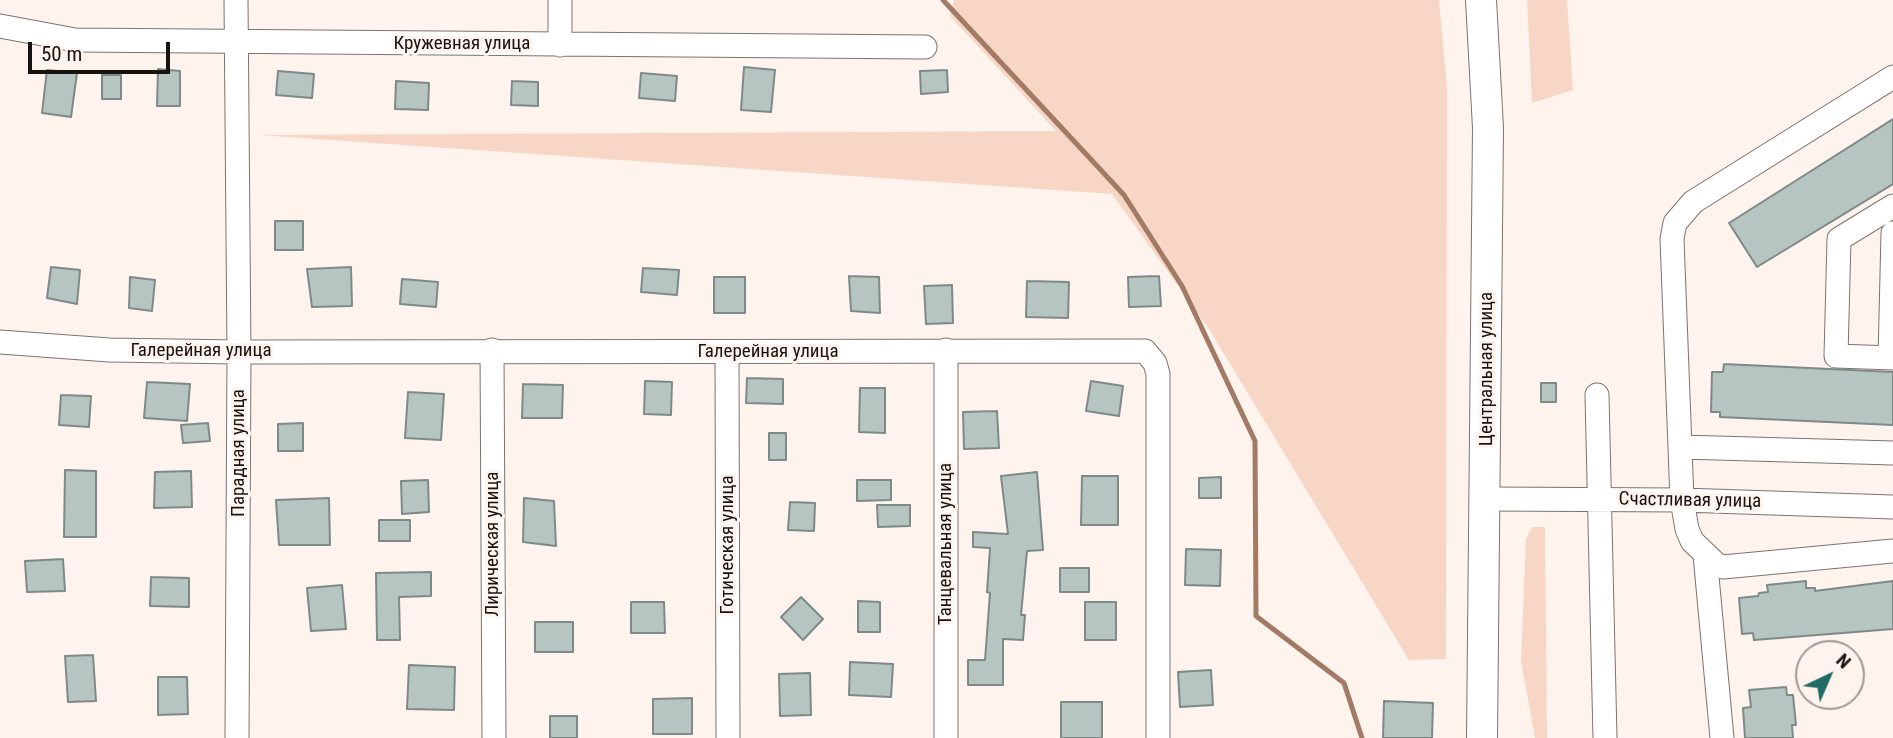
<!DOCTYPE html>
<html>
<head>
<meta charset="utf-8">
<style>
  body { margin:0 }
  #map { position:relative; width:1893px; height:738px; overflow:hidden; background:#fef3ed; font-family:"Roboto Condensed",sans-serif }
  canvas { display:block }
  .north { position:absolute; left:1795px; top:640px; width:70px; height:70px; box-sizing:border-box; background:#fef3ed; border:2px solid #a29995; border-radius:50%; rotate:44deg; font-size:19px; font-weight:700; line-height:28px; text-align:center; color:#171311 }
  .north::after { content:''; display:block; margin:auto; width:24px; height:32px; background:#216b64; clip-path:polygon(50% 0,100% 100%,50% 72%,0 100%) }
  .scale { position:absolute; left:28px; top:42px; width:142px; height:32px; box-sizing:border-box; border:4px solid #171311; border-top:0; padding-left:9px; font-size:21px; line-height:24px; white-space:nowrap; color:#171311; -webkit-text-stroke:5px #fef3ed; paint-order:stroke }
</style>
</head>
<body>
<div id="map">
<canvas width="1893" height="738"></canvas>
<div class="north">N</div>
<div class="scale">50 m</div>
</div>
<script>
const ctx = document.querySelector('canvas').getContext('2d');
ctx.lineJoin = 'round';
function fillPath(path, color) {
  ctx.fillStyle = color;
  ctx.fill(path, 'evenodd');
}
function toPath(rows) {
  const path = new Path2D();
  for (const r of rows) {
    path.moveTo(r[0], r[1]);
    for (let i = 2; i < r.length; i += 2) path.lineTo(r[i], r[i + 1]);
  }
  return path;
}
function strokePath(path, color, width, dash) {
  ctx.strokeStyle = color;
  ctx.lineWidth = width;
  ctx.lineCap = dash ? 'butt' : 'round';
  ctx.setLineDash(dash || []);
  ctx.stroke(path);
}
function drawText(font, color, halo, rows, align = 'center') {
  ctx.font = font + ' "Roboto Condensed",sans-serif';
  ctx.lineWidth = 6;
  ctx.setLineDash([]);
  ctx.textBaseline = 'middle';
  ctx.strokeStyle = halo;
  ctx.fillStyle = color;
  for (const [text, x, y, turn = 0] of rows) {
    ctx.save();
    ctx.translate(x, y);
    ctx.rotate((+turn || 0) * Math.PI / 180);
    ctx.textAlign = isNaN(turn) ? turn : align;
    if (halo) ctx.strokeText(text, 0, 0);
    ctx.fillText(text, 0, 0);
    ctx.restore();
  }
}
const green = toPath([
  [954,0,1439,0,1447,88,1446,659,1409,660,1209,329,1112,194,259,135,1056,131,950,16],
  [1527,0,1567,0,1573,90,1532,103],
  [1532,527,1545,527,1547,738,1535,738,1521,661,1526,539]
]);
const stream = toPath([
  [943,0,1124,195,1182,286,1255,441,1256,616,1344,683,1362,738]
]);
const building = toPath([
  [744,67,775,70,771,112,741,110,744,67],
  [158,69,180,71,180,106,157,106,158,69],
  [47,70,77,73,71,117,42,113,47,70],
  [947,70,948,92,921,94,920,71,947,70],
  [278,71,314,74,312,98,276,95,278,71],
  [641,73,677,76,675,101,639,98,641,73],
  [102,75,121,75,121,99,102,99,102,75],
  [396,81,429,83,428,110,395,109,396,81],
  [512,81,538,82,538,106,511,105,512,81],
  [1893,119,1893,184,1757,267,1729,223,1893,119],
  [275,221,303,221,303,250,275,250,275,221],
  [51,267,80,270,77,304,47,298,51,267],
  [351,267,352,306,312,307,307,269,351,267],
  [643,268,679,270,677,295,641,292,643,268],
  [849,276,879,277,880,313,851,311,849,276],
  [1159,276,1161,306,1129,307,1128,277,1159,276],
  [130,277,155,280,152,311,129,308,130,277],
  [714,277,745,277,745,313,714,313,714,277],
  [402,279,438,282,436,307,400,304,402,279],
  [1027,281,1069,282,1068,318,1026,317,1027,281],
  [952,285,953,323,926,324,924,286,952,285],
  [1724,364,1893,372,1893,425,1720,417,1720,412,1711,412,1712,372,1723,372,1724,364],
  [747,378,783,379,783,404,746,403,747,378],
  [645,381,672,382,671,415,644,414,645,381],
  [1091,381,1123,386,1119,416,1086,411,1091,381],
  [147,382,190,384,187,421,144,418,147,382],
  [1541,383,1556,383,1556,402,1541,402,1541,383],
  [523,384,563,385,562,418,522,418,523,384],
  [860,388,885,388,885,433,859,432,860,388],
  [408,392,444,394,441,440,405,438,408,392],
  [61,395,91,396,89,427,59,425,61,395],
  [997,411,999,448,964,449,963,412,997,411],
  [208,423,210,441,183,443,181,425,208,423],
  [303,423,303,451,278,451,278,424,303,423],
  [769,433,786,433,786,460,769,460,769,433],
  [65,470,96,471,96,537,64,537,65,470],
  [191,471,192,507,154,508,155,472,191,471],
  [1037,472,1043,550,1027,551,1021,615,1025,615,1023,640,1003,639,1003,685,968,685,968,660,985,660,990,593,987,592,990,548,973,547,973,532,1008,534,1001,476,1037,472],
  [1082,476,1118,476,1118,525,1081,525,1082,476],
  [1221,477,1221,498,1199,498,1199,478,1221,477],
  [428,480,429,512,402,514,401,481,428,480],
  [857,480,891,480,891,500,857,501,857,480],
  [329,498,330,545,279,545,276,500,329,498],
  [524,498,554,501,556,546,523,542,524,498],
  [790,502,815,503,814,531,788,530,790,502],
  [877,505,910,505,910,526,878,527,877,505],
  [379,520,410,520,410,541,379,541,379,520],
  [1186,549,1221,550,1220,586,1185,585,1186,549],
  [63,559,65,591,27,592,25,561,63,559],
  [1060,568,1089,568,1089,592,1060,592,1060,568],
  [431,572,431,596,399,597,400,640,377,640,376,573,431,572],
  [151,577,189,578,189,607,150,606,151,577],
  [1806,581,1806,588,1815,588,1815,591,1893,581,1893,629,1754,640,1753,633,1742,634,1739,598,1758,596,1759,593,1768,592,1767,585,1806,581],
  [342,585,346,629,311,631,307,588,342,585],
  [801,597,823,619,803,640,781,617,801,597],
  [858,601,880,602,880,632,858,632,858,601],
  [631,602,664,602,665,633,631,633,631,602],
  [1085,602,1116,602,1116,640,1085,640,1085,602],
  [535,622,573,622,573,652,535,652,535,622],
  [93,655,96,701,68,702,65,656,93,655],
  [850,662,893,664,891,697,849,695,850,662],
  [409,665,455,667,454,710,407,709,409,665],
  [1211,670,1213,705,1180,707,1178,672,1211,670],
  [810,673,811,715,780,716,779,674,810,673],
  [158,677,187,677,188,714,158,715,158,677],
  [1786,687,1787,695,1793,695,1796,725,1792,725,1793,738,1745,738,1743,708,1751,707,1749,690,1786,687],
  [692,698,692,734,653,734,653,699,692,698],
  [1384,701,1433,703,1432,738,1383,738,1384,701],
  [1061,702,1102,702,1102,738,1061,738,1061,702],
  [550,716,577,716,577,738,550,738,550,716]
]);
const minor = toPath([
  [236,0,239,352,237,738],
  [0,26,75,40,925,47],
  [560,45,560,0],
  [1893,77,1693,202,1675,223,1672,239,1682,500,1687,529,1692,541,1716,564,1723,567,1893,551],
  [1893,206,1839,239,1836,356,1893,358],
  [0,342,109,350,239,352,1145,351,1155,363,1158,374,1158,738],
  [492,350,494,738],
  [727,353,728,738],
  [1890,358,1893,233],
  [1597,395,1605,738],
  [1681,447,1893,453],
  [1486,499,1682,500,1893,507],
  [1705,555,1722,738],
  [946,738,946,350]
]);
const major = toPath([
  [1481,0,1488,128,1482,738]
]);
const streetNames = [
  ["Кружевная улица",462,44],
  ["Галерейная улица",201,351],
  ["Галерейная улица",768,352],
  ["Центральная улица",1487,369,-90],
  ["Парадная улица",239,453,-90],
  ["Счастливая улица",1690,501,1],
  ["Лирическая улица",493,544,-90],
  ["Танцевальная улица",946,544,-90],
  ["Готическая улица",728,545,-90]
];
fillPath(green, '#f8d6c5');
strokePath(stream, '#a27a65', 5);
fillPath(building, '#b6c4c2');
strokePath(building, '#7d8a88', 2);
strokePath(minor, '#7d736e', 25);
strokePath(major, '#7d736e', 32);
strokePath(minor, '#fff', 23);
strokePath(major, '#fff', 30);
drawText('19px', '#171311', '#fef3ed', streetNames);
</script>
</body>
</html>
